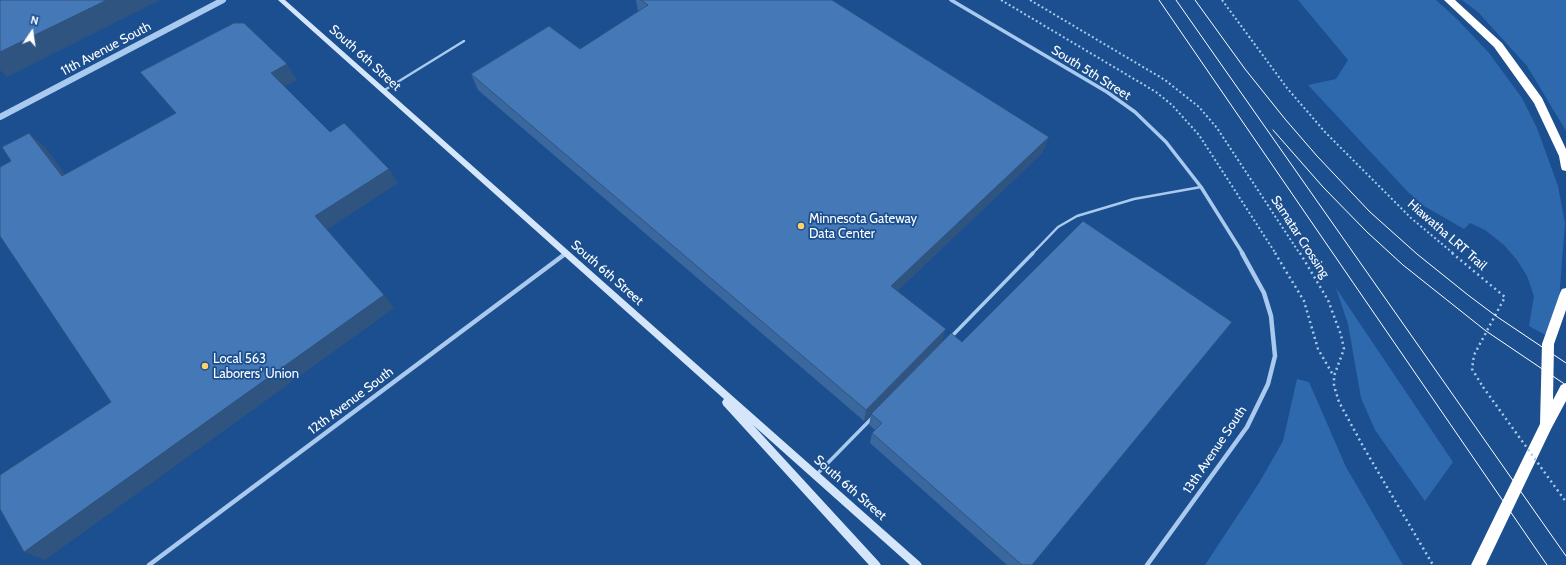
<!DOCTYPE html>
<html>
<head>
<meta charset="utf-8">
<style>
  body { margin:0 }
  #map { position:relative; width:1566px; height:565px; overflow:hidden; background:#1b4f8f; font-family:Cabin,sans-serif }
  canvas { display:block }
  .north { position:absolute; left:12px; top:12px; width:40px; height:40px; -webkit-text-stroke:3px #1b4f8f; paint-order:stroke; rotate:13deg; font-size:11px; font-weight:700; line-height:16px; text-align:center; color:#fff }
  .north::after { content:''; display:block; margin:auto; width:14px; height:18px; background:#fff; clip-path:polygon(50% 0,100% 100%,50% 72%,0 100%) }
</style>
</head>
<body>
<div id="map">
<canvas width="1566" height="565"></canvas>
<div class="north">N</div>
</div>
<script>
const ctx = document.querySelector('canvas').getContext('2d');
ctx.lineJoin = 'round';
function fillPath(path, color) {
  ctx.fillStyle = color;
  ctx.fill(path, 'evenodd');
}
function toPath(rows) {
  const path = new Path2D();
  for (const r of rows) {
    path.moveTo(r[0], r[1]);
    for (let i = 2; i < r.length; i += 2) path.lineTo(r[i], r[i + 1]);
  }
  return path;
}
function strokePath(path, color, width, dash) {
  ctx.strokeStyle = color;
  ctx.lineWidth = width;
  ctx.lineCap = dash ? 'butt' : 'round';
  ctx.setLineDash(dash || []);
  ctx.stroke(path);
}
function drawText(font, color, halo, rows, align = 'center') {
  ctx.font = font + ' Cabin,sans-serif';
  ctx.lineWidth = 3.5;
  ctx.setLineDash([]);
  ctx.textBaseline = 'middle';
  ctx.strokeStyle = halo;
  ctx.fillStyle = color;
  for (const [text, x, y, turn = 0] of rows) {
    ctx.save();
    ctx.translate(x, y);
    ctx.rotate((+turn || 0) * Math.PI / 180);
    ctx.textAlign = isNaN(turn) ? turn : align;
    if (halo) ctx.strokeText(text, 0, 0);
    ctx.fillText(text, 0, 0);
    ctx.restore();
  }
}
const green = toPath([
  [1298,0,1436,0,1457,19,1489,53,1522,98,1537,128,1558,186,1565,223,1559,300,1545,335,1529,326,1534,296,1527,276,1517,260,1504,245,1485,230,1470,223,1464,229,1424,206,1408,192,1308,85,1336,79,1348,60],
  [1462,0,1566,0,1566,131,1527,66,1478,12],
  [1336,288,1453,462,1425,501,1375,430,1361,398,1348,324],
  [1297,379,1309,382,1346,467,1403,565,1205,565,1259,483,1283,441]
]);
const pathFar1 = toPath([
  [1001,0,1156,92,1172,105,1199,135,1276,254],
  [1030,0,1165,80,1199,107,1217,128,1300,254],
  [1222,0,1287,88,1325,132,1411,218,1454,254]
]);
const path = toPath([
  [1275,253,1304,301,1318,349,1333,375],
  [1300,253,1328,300,1341,335,1344,349,1334,376,1334,386,1339,402,1364,448,1433,565],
  [1452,253,1505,297,1474,355,1472,369,1483,387]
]);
const serviceFar1 = toPath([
  [383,91,464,41],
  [1032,254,1058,227,1077,216,1134,199,1201,187]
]);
const service = toPath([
  [951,337,1033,253],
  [817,474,873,417]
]);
const minorFar1 = toPath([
  [951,0,1107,92,1135,112,1166,142,1201,187,1243,254]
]);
const minor = toPath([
  [149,565,565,254],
  [1147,565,1247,427,1268,384,1275,356,1271,316,1264,293,1242,253]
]);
const tertiary = toPath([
  [0,117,223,0]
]);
const secondary = toPath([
  [278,0,285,0,920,562,922,565,910,565,753,425,879,562,881,565,869,565,723,405,722,402,724,399,278,0]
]);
const motorway = toPath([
  [1444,0,1455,0,1502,43,1542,98,1566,149,1566,171,1562,170,1561,167,1559,156,1534,103,1494,47,1444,0],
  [1566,288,1566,310,1554,344,1553,400,1561,385,1566,383,1566,401,1551,429,1486,565,1471,565,1540,424,1542,344,1560,293,1562,289,1566,288]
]);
const tram = toPath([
  [1159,0,1547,565],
  [1176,0,1566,556],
  [1195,0,1245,69,1285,119,1317,156,1370,212,1417,254,1468,295,1496,316,1566,363],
  [1273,130,1323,187,1367,232,1403,265,1486,331,1566,385]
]);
const pathBridge = toPath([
  [1483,387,1566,502]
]);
const wall = toPath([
  [636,0,832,0,1043,152,897,291,942,342,864,421,478,90,471,74,580,49,638,12],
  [951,333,1032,565,1007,565,870,443,872,433,875,430,869,425,871,414]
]);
const shadedWall = toPath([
  [107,0,160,0,7,77,0,70,0,52],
  [287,64,297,80,282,88,271,73],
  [29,133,45,147,77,190,62,176],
  [1049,137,1043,152,888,300,891,286],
  [389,169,398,183,326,230,315,216],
  [384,295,394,308,45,560,24,552],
  [946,329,942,342,864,421,866,410]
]);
const building = toPath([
  [0,0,107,0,0,52,0,0],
  [641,0,832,0,1049,137,891,286,946,329,866,410,471,74,549,26,580,49,648,5,641,0],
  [234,23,244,23,287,64,271,73,330,132,344,123,389,169,315,216,384,295,24,552,0,509,0,475,111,402,0,236,0,167,11,161,2,147,29,133,62,176,176,113,140,72,234,23],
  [1083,221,1232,322,1032,565,1022,565,872,433,882,423,871,414,951,333,962,342,1083,221]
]);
const markers = [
  [801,226,4,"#ffd166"],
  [205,366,4,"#ffd166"]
];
const streetNames = [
  ["11th Avenue South",106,49,-28],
  ["South 6th Street",365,58,42],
  ["South 5th Street",1091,73,32],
  ["Hiawatha LRT Trail",1447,235,41],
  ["Samatar Crossing",1300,237,57],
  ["South 6th Street",607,273,41],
  ["12th Avenue South",351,401,-37],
  ["13th Avenue South",1215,450,-56],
  ["South 6th Street",850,488,41]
];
const poiNames = [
  ["Minnesota Gateway",809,219],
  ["Data Center",809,234],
  ["Local 563",213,359],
  ["Laborers' Union",213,374]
];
fillPath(green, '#2e69ad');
strokePath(pathFar1, '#a9c9ee', 2, [2, 2.5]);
strokePath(path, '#a9c9ee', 2.5, [2, 3.5]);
strokePath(serviceFar1, '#a9c9ee', 2.5);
strokePath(service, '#a9c9ee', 3.5);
strokePath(minorFar1, '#a9c9ee', 3.5);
strokePath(minor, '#a9c9ee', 4.5);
strokePath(tertiary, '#a9c9ee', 6);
fillPath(secondary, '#d6e6fa');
fillPath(motorway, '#fff');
strokePath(tram, '#fff', 1);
strokePath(pathBridge, '#a9c9ee', 2.5, [2, 3.5]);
fillPath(wall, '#3a679d');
fillPath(shadedWall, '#305480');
fillPath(building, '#4478b7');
strokePath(building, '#305480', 1);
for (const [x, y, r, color] of markers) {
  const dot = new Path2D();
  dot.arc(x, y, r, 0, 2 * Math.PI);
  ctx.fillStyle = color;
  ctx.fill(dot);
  strokePath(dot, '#1b4f8f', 1.5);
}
drawText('13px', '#fff', '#1b4f8f', streetNames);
drawText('13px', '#fff', '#1b4f8f', poiNames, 'left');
</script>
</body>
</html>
